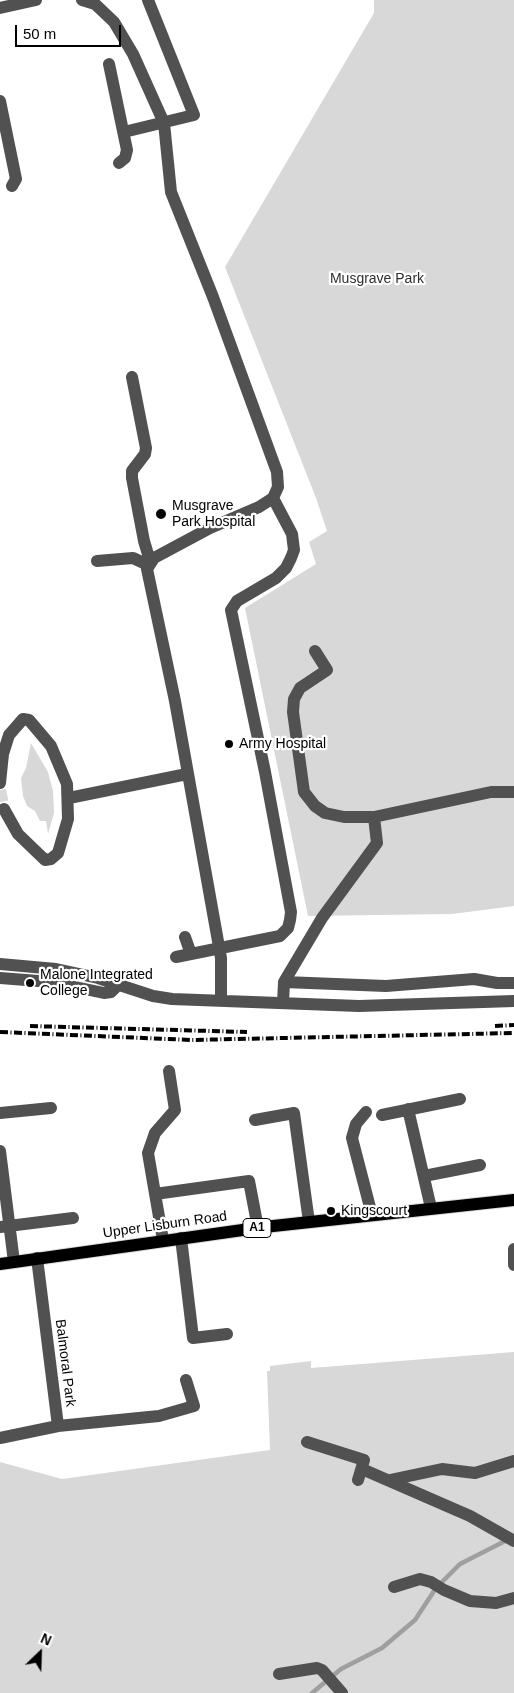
<!DOCTYPE html>
<html>
<head>
<meta charset="utf-8">
<style>
  body { margin:0 }
  #map { position:relative; width:514px; height:1693px; overflow:hidden; background:#fff; font-family:Helvetica,sans-serif }
  canvas { display:block }
  .north { position:absolute; left:15px; top:1628px; width:50px; height:50px; -webkit-text-stroke:4px #fff; paint-order:stroke; rotate:24deg; font-size:14px; font-weight:700; line-height:20px; text-align:center; color:#000 }
  .north::after { content:''; display:block; margin:auto; width:18px; height:22px; background:#000; clip-path:polygon(50% 0,100% 100%,50% 72%,0 100%) }
  .scale { position:absolute; left:15px; top:25px; width:106px; height:22px; box-sizing:border-box; border:2px solid #000; border-top:0; padding-left:6px; font-size:15px; line-height:18px; white-space:nowrap; color:#000; -webkit-text-stroke:4px #fff; paint-order:stroke }
</style>
</head>
<body>
<div id="map">
<canvas width="514" height="1693"></canvas>
<div class="north">N</div>
<div class="scale">50 m</div>
</div>
<script>
const ctx = document.querySelector('canvas').getContext('2d');
ctx.lineJoin = 'round';
function fillPath(path, color) {
  ctx.fillStyle = color;
  ctx.fill(path, 'evenodd');
}
function toPath(rows) {
  const path = new Path2D();
  for (const r of rows) {
    path.moveTo(r[0], r[1]);
    for (let i = 2; i < r.length; i += 2) path.lineTo(r[i], r[i + 1]);
  }
  return path;
}
function strokePath(path, color, width, dash) {
  ctx.strokeStyle = color;
  ctx.lineWidth = width;
  ctx.lineCap = dash ? 'butt' : 'round';
  ctx.setLineDash(dash || []);
  ctx.stroke(path);
}
function drawText(font, color, halo, rows, align = 'center') {
  ctx.font = font + ' Helvetica,sans-serif';
  ctx.lineWidth = 4.5;
  ctx.setLineDash([]);
  ctx.textBaseline = 'middle';
  ctx.strokeStyle = halo;
  ctx.fillStyle = color;
  for (const [text, x, y, turn = 0] of rows) {
    ctx.save();
    ctx.translate(x, y);
    ctx.rotate((+turn || 0) * Math.PI / 180);
    ctx.textAlign = isNaN(turn) ? turn : align;
    if (halo) ctx.strokeText(text, 0, 0);
    ctx.fillText(text, 0, 0);
    ctx.restore();
  }
}
const green = toPath([
  [374,0,514,0,514,906,452,914,308,916,245,608,316,564,309,542,327,531,316,498,225,267,374,13],
  [31,743,48,772,53,791,54,813,48,834,46,821,40,821,35,811,27,806,23,796,21,778,26,768],
  [514,1352,514,1693,0,1693,0,1462,62,1479,270,1450,267,1371,270,1371,270,1366,311,1361,311,1368]
]);
const stream = toPath([
  [312,1693,341,1669,382,1648,415,1620,436,1588,460,1564,509,1539]
]);
const minorTunnel = toPath([
  [0,790,4,809]
]);
const minor = toPath([
  [82,0,95,4,114,22,133,54,164,123,171,192,213,297,277,472,278,487,273,498,259,507,210,528,154,558,147,569,175,701,221,958,221,1000],
  [0,8,36,0],
  [109,64,127,150,125,158,119,163],
  [0,101,16,179,12,186],
  [124,132,194,115,148,0],
  [132,377,146,448,145,454,132,471,132,478,144,541,150,561],
  [97,561,133,558,148,565],
  [315,651,327,670,300,688,294,699,293,712,304,792,315,806,325,813,344,817,374,817,491,792,514,792],
  [0,783,3,754,9,735,23,719,29,720,51,746,67,784,68,819,58,853,51,859,45,860,18,834,4,809],
  [69,798,187,774],
  [185,937,191,954],
  [176,957,280,936,288,928,290,920,291,912,265,772,231,610,237,601,276,578,286,568,291,558,294,550,292,534,273,498],
  [0,964,56,969,98,978,153,996,172,999,359,1006,514,1001],
  [0,978,51,982,104,993,111,992,119,984],
  [284,982,386,986,474,979,497,983,514,983],
  [283,1003,284,982,322,918,377,843,374,817],
  [408,1109,431,1208],
  [366,1112,356,1124,352,1138,372,1215],
  [0,1113,51,1108],
  [382,1115,460,1099],
  [255,1120,294,1113,309,1222],
  [0,1151,14,1262],
  [424,1176,480,1165],
  [155,1194,249,1181,258,1228],
  [0,1227,73,1218],
  [181,1238,193,1338,227,1334],
  [163,1240,148,1153,155,1133,175,1110,169,1071],
  [514,1249,514,1265],
  [37,1258,58,1426,159,1416,194,1406,186,1380],
  [0,1438,58,1426],
  [307,1442,364,1460,358,1480],
  [362,1469,470,1516,514,1541],
  [390,1480,442,1469,475,1473,514,1461],
  [394,1587,420,1579,431,1582,444,1590,470,1601,496,1603,514,1598],
  [279,1674,317,1668,322,1670,342,1693]
]);
const major = toPath([
  [0,1264,264,1227,514,1200]
]);
const rail = toPath([
  [30,1026,247,1032],
  [495,1026,514,1025],
  [0,1032,191,1040,514,1033]
]);
const markers = [
  [161,514,6,"#000"],
  [229,744,5,"#000"],
  [30,983,5,"#000"],
  [331,1211,5,"#000"]
];
const shields = [
  [257,1228,28]
];
const shieldNames = [
  ["A1",257,1228]
];
const parkNames = [
  ["Musgrave Park",377,279]
];
const poiNames = [
  ["Musgrave",172,506],
  ["Park Hospital",172,522],
  ["Army Hospital",239,744],
  ["Malone Integrated",40,975],
  ["College",40,991],
  ["Kingscourt",341,1211]
];
const streetNames = [
  ["Upper Lisburn Road",165,1225,-8],
  ["Balmoral Park",65,1363,83]
];
fillPath(green, '#d8d8d8');
strokePath(stream, '#9f9f9f', 4.5);
strokePath(minorTunnel, '#d9d9d9', 12, [12, 6]);
strokePath(major, '#dbdbdb', 14);
strokePath(minor, '#515151', 12);
strokePath(major, '#000', 12);
strokePath(rail, '#000', 4, [8, 2.5, 1, 2.5]);
for (const [x, y, r, color] of markers) {
  const dot = new Path2D();
  dot.arc(x, y, r, 0, 2 * Math.PI);
  ctx.fillStyle = color;
  ctx.fill(dot);
  strokePath(dot, '#fff', 2);
}
for (const [x, y, w] of shields) {
  const box = new Path2D();
  box.roundRect(x - w / 2, y - 9.5, w, 19, 4);
  ctx.fillStyle = '#fff';
  ctx.fill(box);
  strokePath(box, '#000', 1);
}
drawText('bold 12px', '#000', null, shieldNames);
drawText('14px', '#2f2f2f', '#fff', parkNames);
drawText('14px', '#000', '#fff', poiNames, 'left');
drawText('14px', '#000', '#fff', streetNames);
</script>
</body>
</html>
